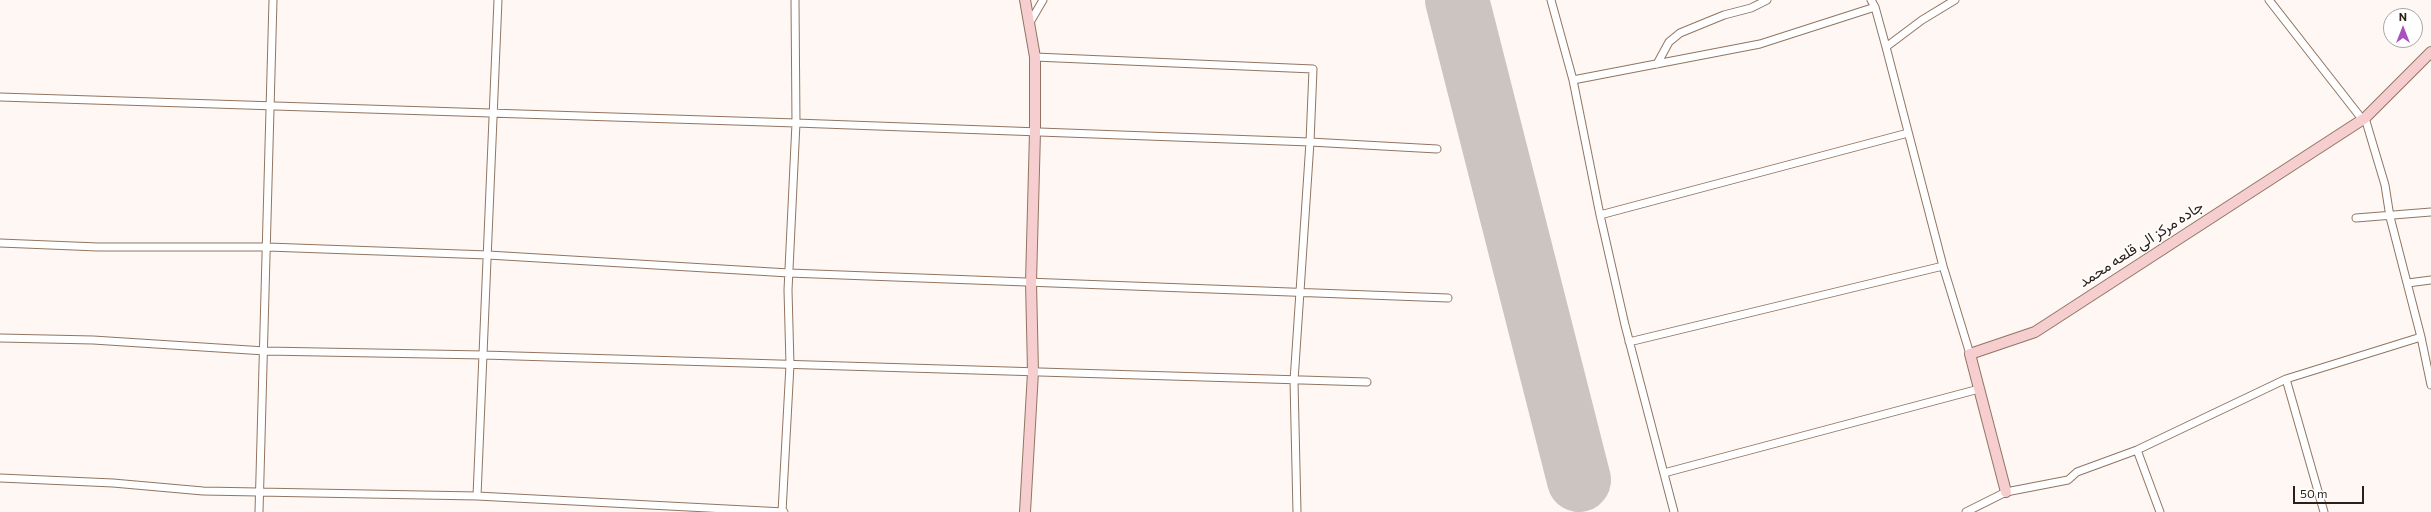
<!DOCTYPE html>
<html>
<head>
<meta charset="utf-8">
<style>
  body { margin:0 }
  #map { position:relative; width:2431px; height:512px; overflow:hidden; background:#fef7f3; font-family:Commissioner,sans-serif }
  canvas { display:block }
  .north { position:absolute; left:2383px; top:8px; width:40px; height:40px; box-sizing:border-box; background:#fff; border:1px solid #aaa5a3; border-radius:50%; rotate:0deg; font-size:11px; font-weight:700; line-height:16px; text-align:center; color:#2b1f18 }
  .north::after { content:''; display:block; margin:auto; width:14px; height:18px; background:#a951be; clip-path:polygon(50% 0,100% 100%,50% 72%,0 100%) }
  .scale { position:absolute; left:2293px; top:486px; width:71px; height:18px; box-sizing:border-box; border:2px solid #2b1f18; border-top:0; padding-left:5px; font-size:12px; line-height:14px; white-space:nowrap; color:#2b1f18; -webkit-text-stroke:3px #fff; paint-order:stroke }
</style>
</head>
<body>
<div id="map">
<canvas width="2431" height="512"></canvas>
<div class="north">N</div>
<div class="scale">50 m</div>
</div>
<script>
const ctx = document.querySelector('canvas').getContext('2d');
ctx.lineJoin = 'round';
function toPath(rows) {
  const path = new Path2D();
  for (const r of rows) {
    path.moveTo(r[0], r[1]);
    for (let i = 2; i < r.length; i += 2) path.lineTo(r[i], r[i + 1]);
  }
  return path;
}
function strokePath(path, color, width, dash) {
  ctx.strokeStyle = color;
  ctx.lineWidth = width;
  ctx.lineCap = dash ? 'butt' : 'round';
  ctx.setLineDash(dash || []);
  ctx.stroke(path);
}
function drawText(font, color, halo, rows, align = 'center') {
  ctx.font = font + ' Commissioner,Vazirmatn,sans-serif';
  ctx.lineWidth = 3;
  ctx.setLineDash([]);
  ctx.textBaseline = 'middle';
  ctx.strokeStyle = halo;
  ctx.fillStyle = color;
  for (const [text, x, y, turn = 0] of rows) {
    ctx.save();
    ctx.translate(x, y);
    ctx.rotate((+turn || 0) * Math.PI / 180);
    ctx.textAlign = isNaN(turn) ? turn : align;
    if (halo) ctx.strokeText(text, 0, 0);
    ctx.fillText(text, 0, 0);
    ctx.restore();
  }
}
const runway = toPath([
  [1457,0,1579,480]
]);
const street = toPath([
  [1551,0,1573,80,1600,215,1625,325,1674,512],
  [1871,0,1875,7,1886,47,1943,266,1970,354],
  [2269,0,2362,119],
  [1029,24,1043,0],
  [1886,47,1922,20,1955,0],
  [1035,57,1313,69,1310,142,1294,381,1297,512],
  [1657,64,1669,42,1680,33,1724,15,1751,8,1767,0],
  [1573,80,1760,44,1875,7],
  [0,97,796,123,1310,142,1437,149],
  [2365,118,2385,185,2390,217,2421,337,2431,385],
  [1600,215,1908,133],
  [2356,218,2431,212],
  [0,243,98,247,268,247,488,255,789,273,1448,298],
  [2408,283,2431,280],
  [0,338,93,340,265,351,484,355,1367,382],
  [1629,342,1943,266],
  [2286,379,2324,512],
  [2137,450,2160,512],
  [1664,473,1979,389],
  [0,478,113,483,203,491,477,496,784,512],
  [477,496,498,0],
  [259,512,273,0],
  [782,512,790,365,788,290,796,123,795,0],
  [1966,512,2006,492,2068,480,2077,472,2137,450,2286,379,2421,337]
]);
const secondary = toPath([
  [1025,0,1035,57,1035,132,1031,282,1033,372,1025,512],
  [2006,492,1970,354,2035,332,2365,118,2431,52]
]);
const streetNames = [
  ["جاده مرکز الی قلعه محمد",2141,244,-33]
];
strokePath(runway, '#ccc4c0', 64);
strokePath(street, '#917562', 9);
strokePath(secondary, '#917562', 12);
strokePath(street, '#fff', 7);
strokePath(secondary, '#f6ced0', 10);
drawText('15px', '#2b1f18', '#fff', streetNames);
</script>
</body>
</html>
